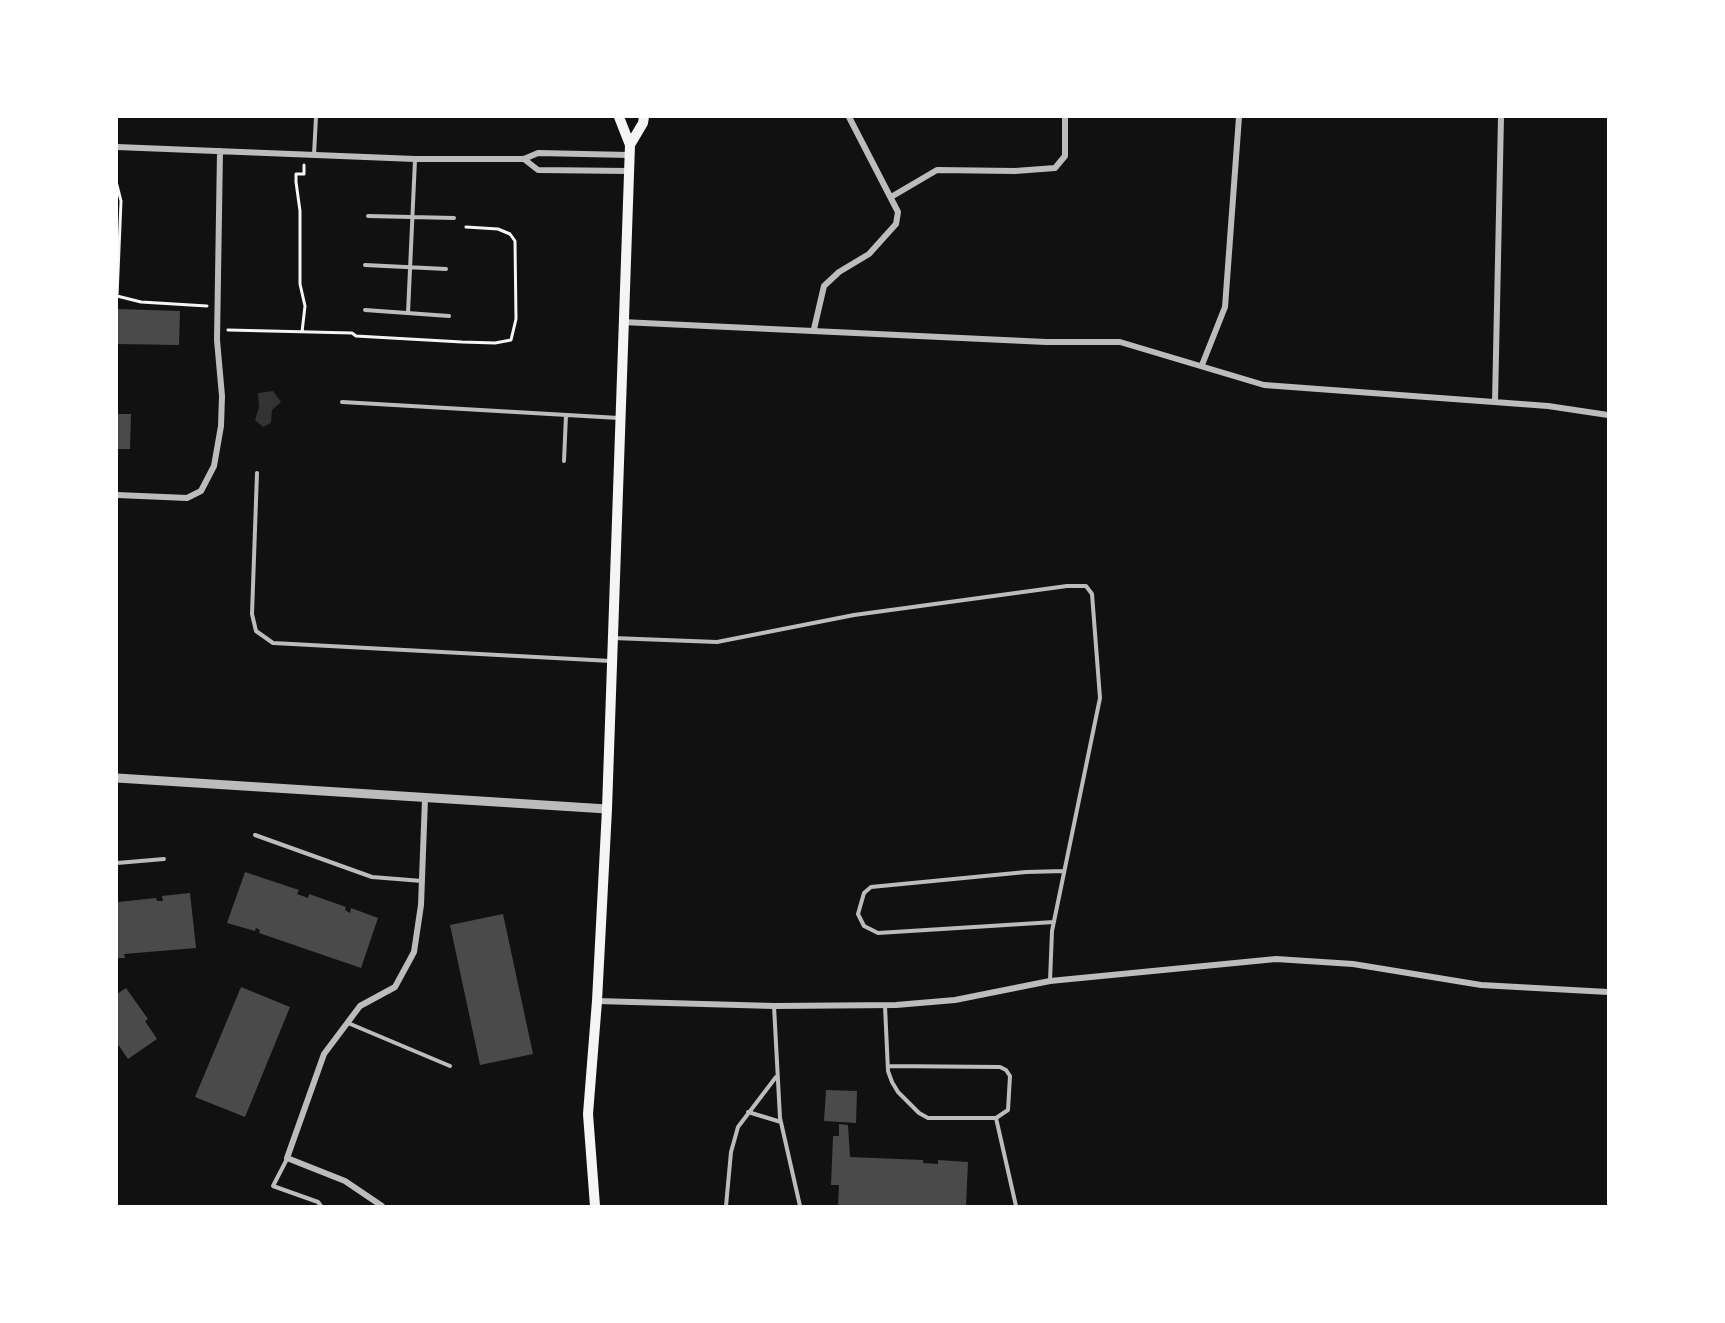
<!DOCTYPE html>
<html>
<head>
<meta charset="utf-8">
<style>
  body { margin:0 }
  #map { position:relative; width:1725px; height:1323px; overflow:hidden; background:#111; font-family:"DM Sans",sans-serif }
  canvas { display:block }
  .frame { position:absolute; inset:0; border:118px solid #fff; pointer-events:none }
</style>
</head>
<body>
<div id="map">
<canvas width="1725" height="1323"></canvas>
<div class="frame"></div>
</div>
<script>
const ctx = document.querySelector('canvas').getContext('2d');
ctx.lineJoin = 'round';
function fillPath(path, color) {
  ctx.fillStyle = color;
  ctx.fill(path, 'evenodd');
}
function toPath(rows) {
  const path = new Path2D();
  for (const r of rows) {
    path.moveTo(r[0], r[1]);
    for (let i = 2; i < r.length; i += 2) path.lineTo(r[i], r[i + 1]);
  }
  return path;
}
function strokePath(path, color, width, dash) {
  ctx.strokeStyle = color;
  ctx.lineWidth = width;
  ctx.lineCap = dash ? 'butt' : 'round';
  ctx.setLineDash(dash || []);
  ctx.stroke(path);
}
const water = toPath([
  [273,391,281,402,272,410,271,423,263,427,255,420,259,407,258,393]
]);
const building = toPath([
  [117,309,180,311,179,345,117,344],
  [117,414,131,414,130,449,117,449],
  [245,872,299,890,297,894,308,898,309,894,346,907,345,910,350,913,351,908,378,918,361,968,259,933,260,930,256,928,255,931,227,923],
  [190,893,196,948,124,954,125,958,117,958,118,902,156,898,157,901,163,901,162,896],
  [503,914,533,1054,480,1065,450,925],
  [241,987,290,1007,245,1117,195,1097],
  [126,988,148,1019,145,1021,157,1039,128,1059,117,1043,117,994],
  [826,1090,857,1091,856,1123,824,1121],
  [839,1124,848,1125,850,1157,923,1160,923,1163,938,1164,938,1160,968,1162,966,1206,838,1206,839,1185,831,1185,833,1136,839,1136]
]);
const path = toPath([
  [117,185,121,201,117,296],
  [117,296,141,302,207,306],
  [228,330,352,333,356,336,462,342,495,343,511,340,516,319,515,241,510,234,498,229,466,227],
  [302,332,305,306,300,284,300,211,296,182,296,174,304,174,304,165]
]);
const service = toPath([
  [314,155,316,117],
  [368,216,454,218],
  [365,265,446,269],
  [365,310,449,316],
  [408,313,415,160],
  [342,402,619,418],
  [564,461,566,415],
  [257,473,252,614,256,631,273,643,611,661],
  [613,638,717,642,854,615,1067,586,1086,586,1092,594,1100,698,1052,931,1050,981],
  [255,835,372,877,422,881],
  [117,863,164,859],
  [1054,922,878,933,864,926,858,914,864,893,871,887,1026,872,1064,871],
  [774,1006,780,1118,800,1206],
  [885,1006,888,1071,892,1082,898,1092,919,1113,928,1118,996,1118,1008,1110,1010,1076,1006,1070,1000,1067,888,1066],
  [348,1023,450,1066],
  [748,1112,781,1122],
  [996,1118,1016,1206],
  [287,1159,273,1186,318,1202,321,1206],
  [726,1206,731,1152,738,1127,776,1077]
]);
const minor = toPath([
  [117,147,415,159,524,159,538,153,629,155],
  [524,159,538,170,629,171],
  [891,197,937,170,1015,171,1055,168,1065,156,1065,117],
  [622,322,1046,342,1120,342,1264,385,1548,406,1608,415],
  [814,329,824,286,839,272,869,254,896,224,898,212,849,117],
  [1202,365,1225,307,1239,117],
  [1495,402,1501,117],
  [117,495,187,498,201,491,214,466,221,426,222,396,217,340,220,151],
  [597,1001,774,1006,896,1005,955,1000,1050,981,1276,959,1353,964,1481,985,1608,992],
  [382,1206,345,1181,287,1158,324,1054,360,1006,395,987,414,952,421,905,425,799]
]);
const tertiary = toPath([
  [117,778,607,809]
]);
const secondary = toPath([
  [630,145,643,123,644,117],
  [595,1206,588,1114,597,1001,607,809,630,145,619,117]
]);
fillPath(water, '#333');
fillPath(building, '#4a4a4a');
strokePath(path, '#f5f5f5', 3);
strokePath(service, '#bcbcbc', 4);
strokePath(minor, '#bcbcbc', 6);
strokePath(tertiary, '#bcbcbc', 9);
strokePath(secondary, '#f5f5f5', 10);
</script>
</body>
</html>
